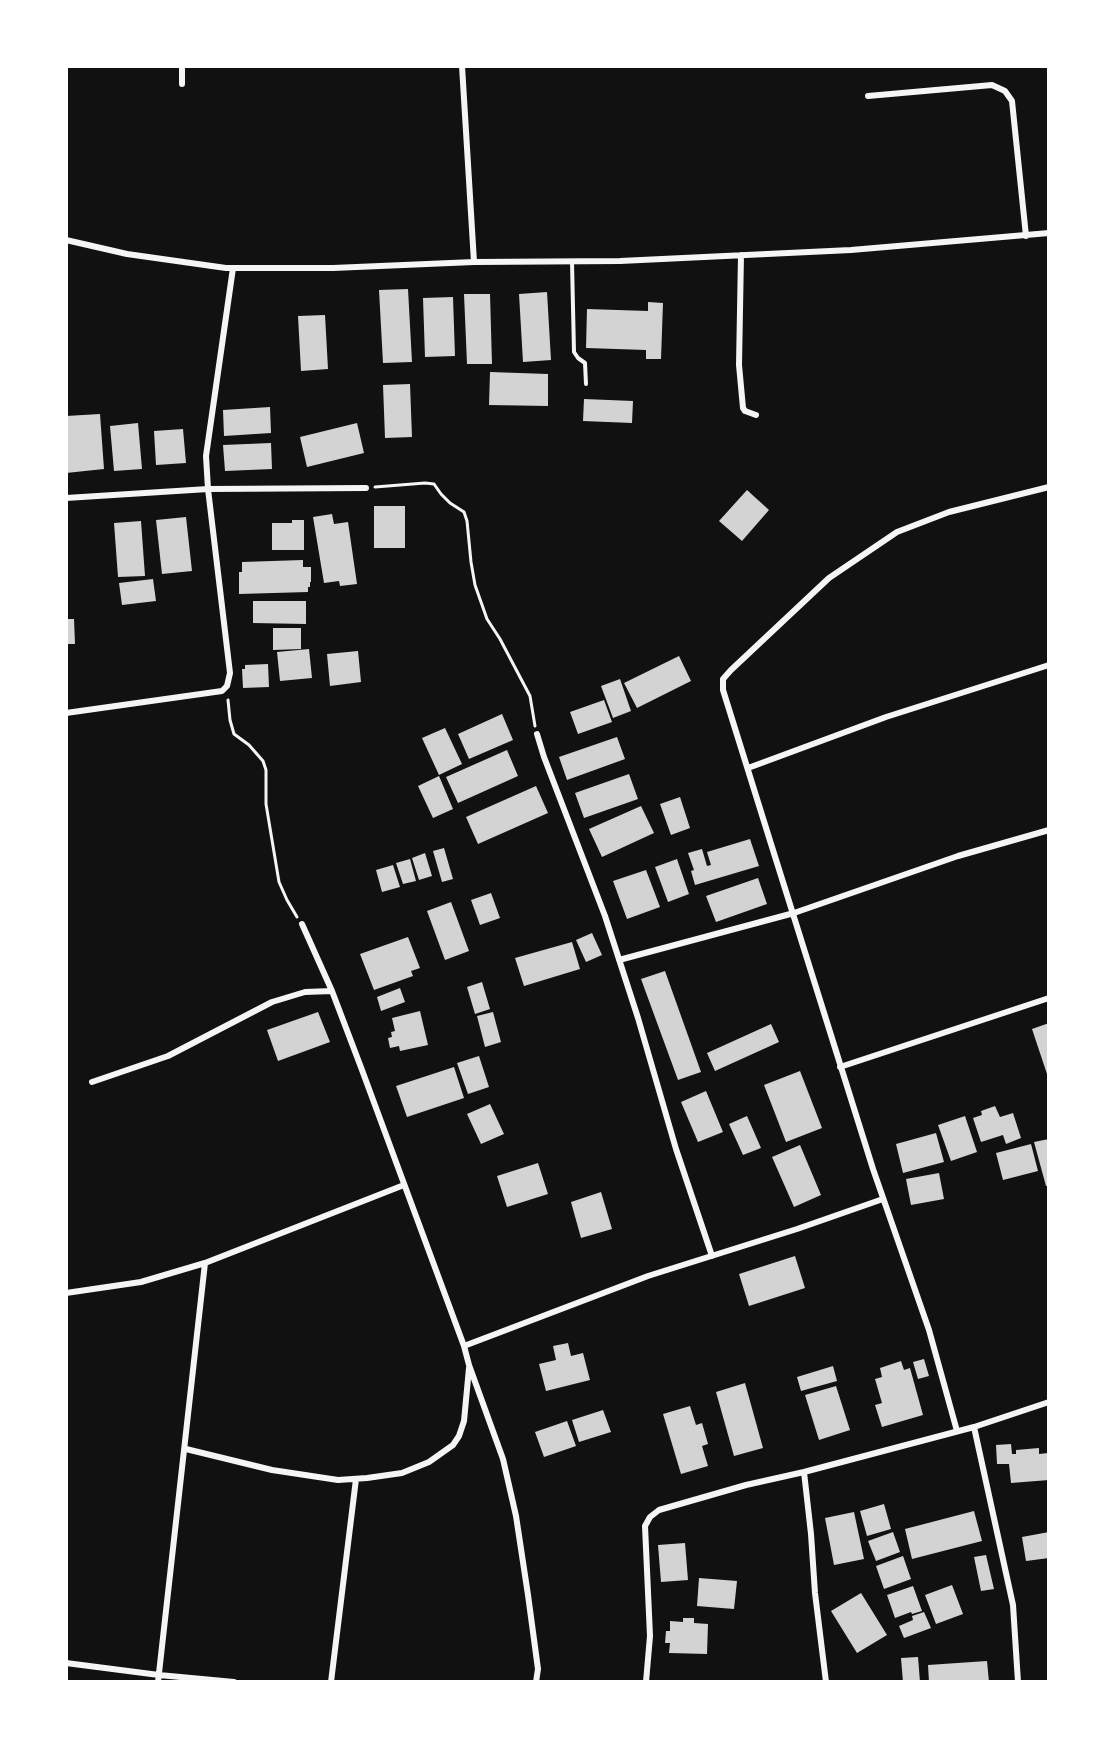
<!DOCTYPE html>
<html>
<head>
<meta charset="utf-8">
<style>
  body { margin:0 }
  #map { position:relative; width:1115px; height:1748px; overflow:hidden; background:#111; font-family:"Noto Sans",sans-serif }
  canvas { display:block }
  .frame { position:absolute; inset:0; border:68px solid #fff; pointer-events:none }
</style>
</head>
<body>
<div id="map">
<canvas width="1115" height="1748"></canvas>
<div class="frame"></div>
</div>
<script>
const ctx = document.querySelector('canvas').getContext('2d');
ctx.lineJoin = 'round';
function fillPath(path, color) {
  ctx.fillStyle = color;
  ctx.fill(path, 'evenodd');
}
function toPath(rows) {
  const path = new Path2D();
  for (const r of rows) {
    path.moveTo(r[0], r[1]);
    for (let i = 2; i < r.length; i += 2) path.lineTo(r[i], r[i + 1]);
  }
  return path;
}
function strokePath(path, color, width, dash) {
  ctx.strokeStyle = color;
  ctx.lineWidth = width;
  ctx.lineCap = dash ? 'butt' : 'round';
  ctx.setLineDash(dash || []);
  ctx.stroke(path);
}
const building = toPath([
  [408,289,412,362,383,363,379,290],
  [547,292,551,360,523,362,519,294],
  [464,294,490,294,492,364,467,364],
  [453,297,455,356,425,357,423,298],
  [648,302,663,303,661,359,646,359,646,350,586,348,587,309,648,311],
  [325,315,328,369,301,371,298,316],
  [490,372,548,374,548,406,489,405],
  [410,384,412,437,385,438,383,385],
  [584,399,633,401,632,423,583,421],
  [270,407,271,433,224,436,223,410],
  [100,414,104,469,66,473,66,416],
  [138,423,142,469,114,471,110,426],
  [357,423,364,453,307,467,300,437],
  [183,429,186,463,156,465,154,431],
  [271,443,272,469,225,471,223,445],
  [747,490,769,510,742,541,719,521],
  [374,506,405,506,405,548,374,548],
  [332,514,334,524,348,522,357,584,340,586,339,581,324,583,313,517],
  [186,517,192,571,162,574,156,520],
  [292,520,304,520,304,550,272,550,272,523,292,523],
  [141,521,145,576,118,577,114,523],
  [303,560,303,567,311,567,311,582,310,582,310,587,308,587,308,592,239,594,239,572,242,572,242,562],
  [153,579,156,601,122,605,119,583],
  [253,601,306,601,306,624,253,623],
  [66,619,74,619,75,644,66,644],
  [273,628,301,628,301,649,273,650],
  [309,649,312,678,280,681,277,652],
  [358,651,361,682,330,686,327,654],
  [679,656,691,681,637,708,624,683],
  [268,664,269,687,243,688,242,669,245,669,245,665],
  [620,679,631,711,613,718,601,686],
  [604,700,612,722,578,734,570,712],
  [502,714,513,740,469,759,458,734],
  [445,728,462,764,439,775,422,738],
  [617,737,625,759,567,780,559,757],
  [507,750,518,776,458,803,446,777],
  [629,774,638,799,584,818,575,793],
  [439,776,453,809,433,818,418,786],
  [536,786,548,813,478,844,466,817],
  [680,797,690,828,671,835,660,804],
  [641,806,654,833,602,857,589,829],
  [750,839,759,866,695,885,691,871,694,870,688,853,702,849,707,866,711,865,707,852],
  [444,848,453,879,442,882,433,851],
  [425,853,432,876,419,880,412,858],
  [410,859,416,881,403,884,396,863],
  [677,859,689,894,668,902,655,867],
  [393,865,400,887,382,892,376,870],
  [646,870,660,907,627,919,613,881],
  [758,878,767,904,716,922,706,896],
  [491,893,500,918,480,925,471,900],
  [451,902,469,951,445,960,427,911],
  [592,933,602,955,586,962,576,940],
  [408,937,420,968,411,971,413,976,374,990,360,954],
  [572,942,580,969,524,986,515,958],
  [665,971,701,1072,678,1080,641,979],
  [482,982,490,1009,475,1014,467,987],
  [400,988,405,1002,381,1011,377,997],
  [420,1011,428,1045,400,1051,399,1046,390,1048,388,1038,392,1037,391,1032,395,1031,392,1018],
  [318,1012,330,1042,278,1061,267,1030],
  [493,1012,501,1042,485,1047,477,1016],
  [1049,1023,1049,1080,1032,1029],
  [771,1024,779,1042,715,1071,707,1053],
  [479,1056,489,1087,468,1094,457,1063],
  [454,1067,464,1098,407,1117,396,1086],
  [800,1071,822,1128,786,1142,764,1085],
  [706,1091,723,1132,698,1142,681,1102],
  [490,1104,504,1134,481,1144,467,1114],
  [995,1106,1000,1117,1013,1113,1021,1138,1006,1144,1003,1135,981,1142,973,1118,982,1115,981,1111],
  [747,1116,761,1148,743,1155,729,1124],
  [965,1116,977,1152,951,1161,938,1125],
  [936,1133,944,1162,903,1173,896,1144],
  [1049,1139,1049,1186,1046,1186,1034,1142],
  [1031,1144,1038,1171,1003,1180,996,1153],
  [800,1145,821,1195,794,1207,772,1157],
  [538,1163,548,1194,507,1207,497,1176],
  [939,1173,944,1199,911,1205,906,1179],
  [601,1192,612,1229,581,1238,571,1202],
  [795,1256,805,1288,749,1306,739,1274],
  [568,1343,571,1356,583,1353,590,1380,546,1391,539,1364,556,1360,553,1346],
  [924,1359,929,1376,918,1379,913,1362],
  [901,1361,904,1370,910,1368,923,1415,882,1427,875,1405,882,1403,875,1379,882,1377,880,1368],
  [833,1366,837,1381,801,1391,797,1377],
  [745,1383,763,1448,734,1456,716,1392],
  [836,1386,850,1430,819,1440,805,1395],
  [690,1406,696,1425,702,1423,708,1444,702,1446,708,1466,681,1474,663,1414],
  [603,1410,611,1432,579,1442,572,1420],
  [567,1421,576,1446,544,1457,535,1432],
  [1011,1444,1012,1454,1016,1454,1016,1450,1039,1448,1039,1454,1048,1453,1049,1480,1011,1483,1009,1464,997,1464,996,1445],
  [884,1504,891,1529,867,1536,860,1511],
  [974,1511,982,1541,912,1559,905,1529],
  [854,1512,864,1559,834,1565,825,1518],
  [893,1532,900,1552,876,1561,868,1541],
  [1049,1532,1049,1558,1026,1561,1022,1537],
  [685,1543,688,1580,661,1582,658,1545],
  [986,1555,994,1589,981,1591,974,1557],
  [903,1556,911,1579,884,1589,876,1566],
  [699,1578,737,1581,734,1609,697,1606],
  [952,1585,963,1614,936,1624,925,1595],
  [913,1586,922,1611,912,1614,911,1612,895,1618,887,1595],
  [861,1593,887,1635,857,1653,831,1611],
  [924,1612,931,1628,904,1638,899,1626,913,1620,912,1616],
  [683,1618,694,1618,694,1623,708,1624,707,1654,669,1653,670,1643,665,1643,666,1631,670,1631,670,1621,683,1622],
  [918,1657,920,1682,903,1682,901,1658],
  [987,1661,989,1682,929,1682,928,1665]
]);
const path = toPath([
  [375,487,425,483,434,484,441,494,450,503,464,512,467,521,471,562,475,585,487,619,500,639,530,696,535,726],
  [228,700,230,720,234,734,249,745,263,761,266,770,266,804,279,882,287,900,297,917]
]);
const service = toPath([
  [572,262,574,352,578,358,585,363,586,384]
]);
const minor = toPath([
  [182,66,182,84],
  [462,66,474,262],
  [868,96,992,85,1005,91,1012,101,1026,236],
  [66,240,127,254,226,268,333,268,474,262,620,261,851,250,1049,233],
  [741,255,739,365,743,408,745,411,756,415],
  [66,498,208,489,366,488],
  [66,713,222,691,227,686,230,673,208,489,206,456,233,268],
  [537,734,544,757,605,916,638,1018,676,1149,712,1256],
  [748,768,886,717,1049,665],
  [302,924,332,991,362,1070,464,1346,469,1365,503,1459,516,1516,528,1595,538,1669,536,1682],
  [619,960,794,913,958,856,1049,830],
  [840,1067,1049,998],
  [92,1082,168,1056,272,1002,305,992,332,991],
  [66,1293,141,1282,205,1263,404,1185],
  [464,1346,648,1276,797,1229,883,1199],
  [974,1427,1013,1605,1018,1682],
  [957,1431,929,1330,873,1169,772,847,723,690,723,679,731,670,829,578,897,532,949,512,1049,487],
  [186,1449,272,1470,338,1480,367,1478,402,1473,429,1462,453,1445,459,1436,464,1421,469,1368],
  [804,1472,811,1534,815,1593,826,1682],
  [66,1663,159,1675,234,1682],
  [158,1682,205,1263],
  [331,1682,356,1479],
  [646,1682,650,1636,645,1526,650,1517,659,1510,746,1485,804,1472,974,1427,1049,1402]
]);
fillPath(building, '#d3d3d3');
strokePath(path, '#f5f5f5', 3);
strokePath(service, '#f5f5f5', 4);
strokePath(minor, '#f5f5f5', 6);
</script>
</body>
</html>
